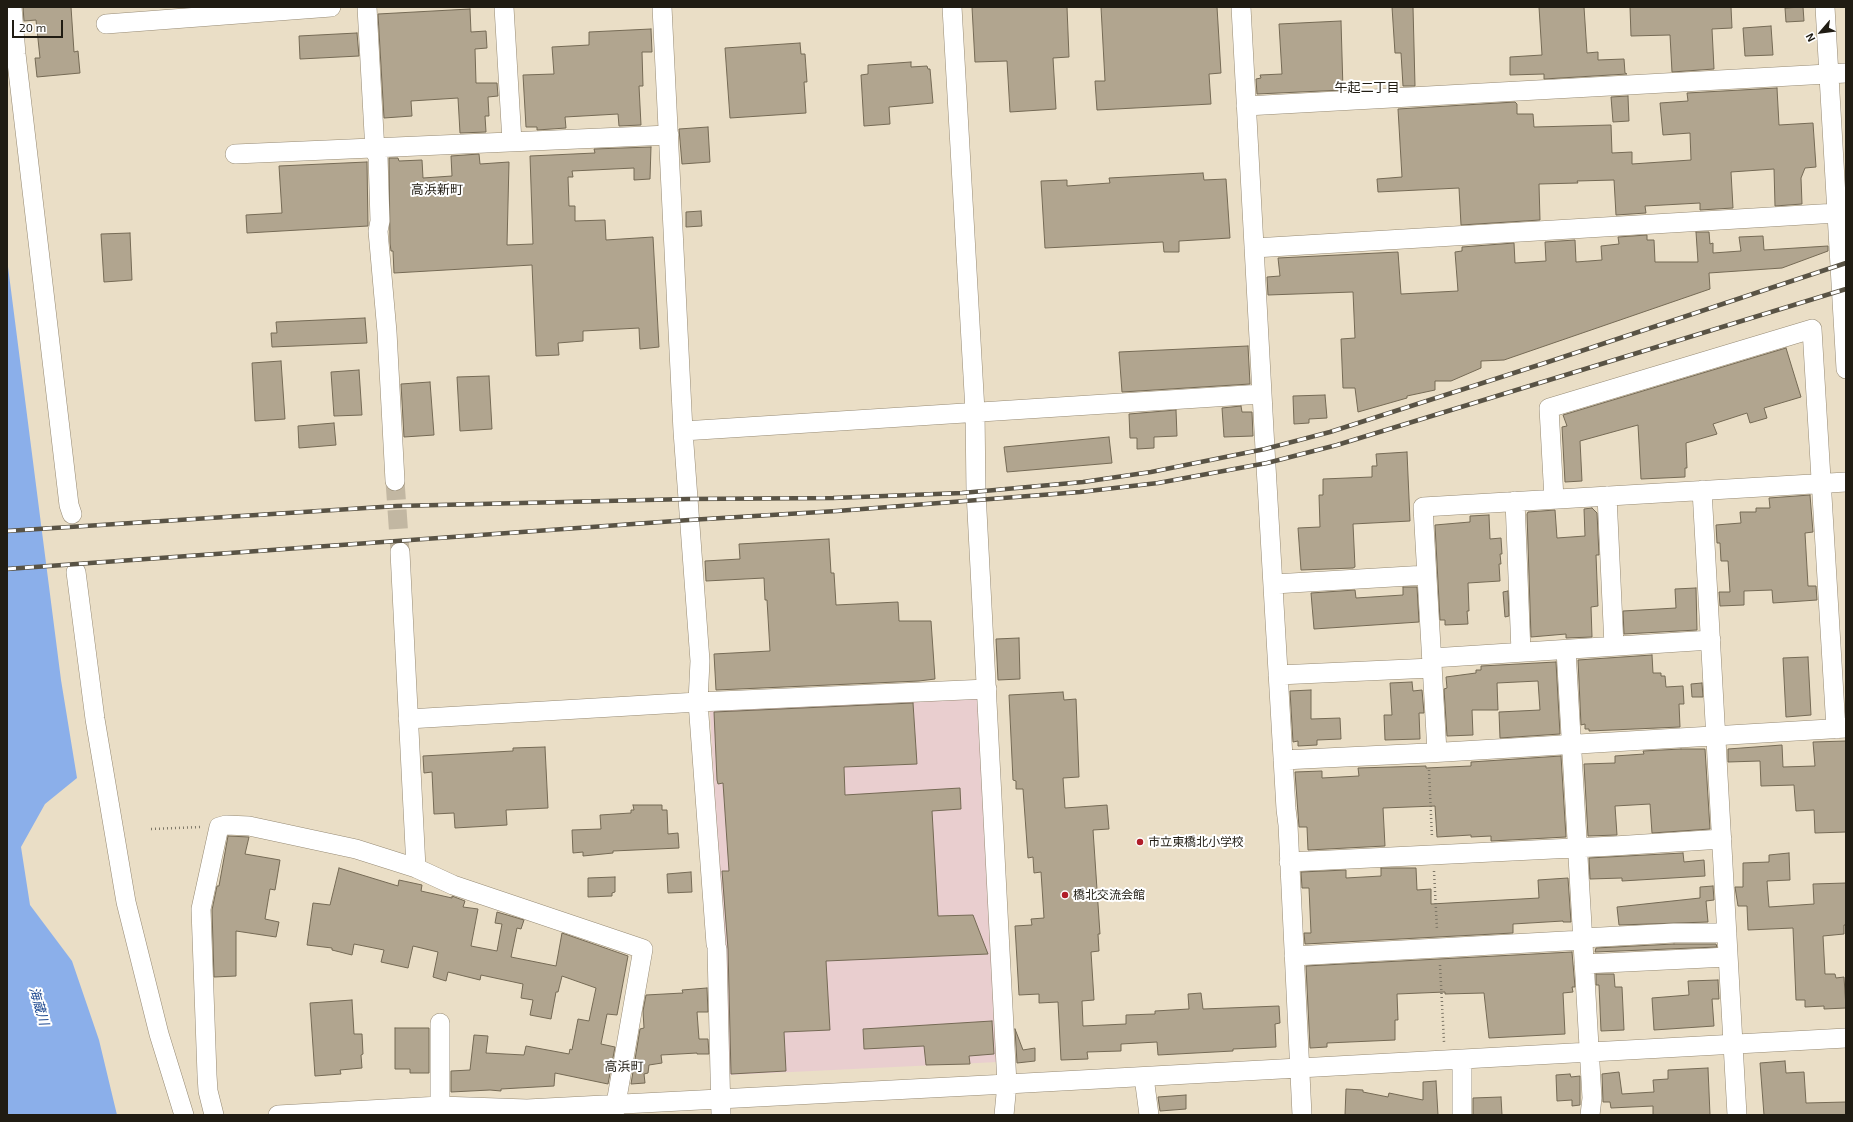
<!DOCTYPE html>
<html>
<head>
<meta charset="utf-8">
<style>
  body { margin:0 }
  #map { position:relative; width:1853px; height:1122px; overflow:hidden; background:#eadec6; font-family:"Exo 2",sans-serif }
  canvas { display:block }
  .frame { position:absolute; inset:0; border:8px solid #201c13; pointer-events:none }
  .north { position:absolute; left:1801px; top:12px; width:40px; height:40px; -webkit-text-stroke:3px #fff; paint-order:stroke; rotate:242deg; font-size:11px; font-weight:700; line-height:16px; text-align:center; color:#201c13 }
  .north::after { content:''; display:block; margin:auto; width:14px; height:18px; background:#201c13; clip-path:polygon(50% 0,100% 100%,50% 72%,0 100%) }
  .scale { position:absolute; left:12px; top:20px; width:51px; height:18px; box-sizing:border-box; border:2px solid #201c13; border-top:0; padding-left:5px; font-size:12px; line-height:14px; white-space:nowrap; color:#201c13; -webkit-text-stroke:3px #fff; paint-order:stroke }
</style>
</head>
<body>
<div id="map">
<canvas width="1853" height="1122"></canvas>
<div class="frame"></div>
<div class="north">N</div>
<div class="scale">20 m</div>
</div>
<script>
const ctx = document.querySelector('canvas').getContext('2d');
ctx.lineJoin = 'round';
function fillPath(path, color) {
  ctx.fillStyle = color;
  ctx.fill(path, 'evenodd');
}
function toPath(rows) {
  const path = new Path2D();
  for (const r of rows) {
    path.moveTo(r[0], r[1]);
    for (let i = 2; i < r.length; i += 2) path.lineTo(r[i], r[i + 1]);
  }
  return path;
}
function strokePath(path, color, width, dash) {
  ctx.strokeStyle = color;
  ctx.lineWidth = width;
  ctx.lineCap = dash ? 'butt' : 'round';
  ctx.setLineDash(dash || []);
  ctx.stroke(path);
}
function drawText(font, color, halo, rows, align = 'center') {
  ctx.font = font + ' "Exo 2","Noto Sans JP",sans-serif';
  ctx.lineWidth = 4;
  ctx.setLineDash([]);
  ctx.textBaseline = 'middle';
  ctx.strokeStyle = halo;
  ctx.fillStyle = color;
  for (const [text, x, y, turn = 0] of rows) {
    ctx.save();
    ctx.translate(x, y);
    ctx.rotate((+turn || 0) * Math.PI / 180);
    ctx.textAlign = isNaN(turn) ? turn : align;
    if (halo) ctx.strokeText(text, 0, 0);
    ctx.fillText(text, 0, 0);
    ctx.restore();
  }
}
const industrial = toPath([
  [978,698,998,1062,729,1075,710,711]
]);
const water = toPath([
  [7,259,61,680,77,778,45,804,21,847,30,905,72,961,99,1040,117,1115,7,1115]
]);
const building = toPath([
  [23,7,71,7,74,52,78,51,80,73,37,77,35,58,40,58,36,20,24,21,23,7],
  [972,7,1067,7,1069,57,1053,58,1056,109,1010,112,1007,61,975,62,972,7],
  [1101,7,1217,7,1221,73,1209,74,1211,104,1097,110,1095,81,1105,81,1101,7],
  [1392,7,1413,7,1415,86,1403,86,1401,53,1395,53,1392,7],
  [1539,7,1584,7,1587,53,1598,52,1598,60,1624,59,1625,73,1627,74,1544,79,1544,74,1510,75,1510,57,1542,55,1539,7],
  [1630,7,1731,7,1732,28,1712,29,1714,69,1672,72,1670,35,1631,36,1630,7],
  [1803,7,1804,21,1786,22,1785,8,1803,7],
  [470,9,471,32,486,31,487,48,475,49,476,83,497,83,498,96,488,97,489,116,485,116,486,132,460,133,458,98,411,101,412,116,384,118,378,14,470,9],
  [1341,21,1343,90,1257,94,1256,79,1261,78,1260,75,1282,74,1279,24,1341,21],
  [1771,26,1773,55,1745,56,1743,28,1771,26],
  [651,29,652,52,642,52,643,86,639,86,641,125,619,126,618,114,565,117,566,128,537,130,537,127,526,127,523,75,554,74,552,47,589,45,589,32,651,29],
  [357,33,359,56,300,59,299,36,357,33],
  [800,43,801,54,805,54,807,82,804,82,806,113,730,118,725,48,800,43],
  [911,62,911,67,927,66,928,69,930,69,933,103,889,107,890,124,864,126,861,75,868,74,868,65,911,62],
  [1777,88,1779,125,1813,123,1816,167,1805,168,1801,178,1802,204,1775,206,1774,169,1731,172,1733,208,1700,210,1700,203,1645,206,1646,213,1616,215,1614,180,1577,181,1578,183,1539,184,1540,220,1461,225,1459,188,1378,192,1377,179,1402,177,1398,109,1515,102,1517,104,1517,114,1533,114,1534,127,1611,125,1612,153,1632,152,1632,164,1691,160,1690,133,1663,135,1660,103,1688,101,1687,93,1777,88],
  [1628,96,1629,121,1613,122,1611,97,1628,96],
  [708,127,710,162,682,164,679,129,708,127],
  [651,147,650,179,634,180,634,168,572,171,573,177,568,177,569,206,575,206,575,221,605,220,606,240,653,237,659,347,640,349,639,328,583,331,583,341,558,343,559,355,536,356,532,265,394,273,393,251,391,251,390,243,389,158,398,158,399,161,422,160,423,178,452,176,451,156,479,154,480,164,509,162,507,245,533,244,530,156,595,153,594,149,651,147],
  [367,162,368,226,247,233,246,215,282,213,279,166,367,162],
  [1203,173,1204,180,1226,179,1230,238,1179,241,1179,252,1164,252,1163,242,1045,248,1041,181,1067,180,1067,186,1110,183,1109,178,1203,173],
  [701,211,702,226,686,227,686,212,701,211],
  [1696,232,1709,232,1710,244,1713,243,1713,253,1741,251,1739,237,1763,236,1764,250,1828,246,1828,251,1782,268,1709,273,1710,289,1504,360,1481,361,1481,368,1451,381,1435,381,1435,390,1407,396,1407,398,1358,412,1355,388,1343,388,1341,339,1355,338,1353,292,1268,295,1267,277,1280,276,1278,258,1398,252,1401,294,1458,291,1455,252,1462,251,1462,247,1514,243,1515,263,1546,261,1545,242,1575,240,1576,262,1602,260,1601,246,1619,244,1618,237,1647,235,1647,240,1654,240,1655,262,1698,262,1696,232],
  [130,233,132,280,104,282,101,234,130,233],
  [365,318,367,343,272,347,271,333,277,333,276,322,365,318],
  [1248,346,1250,384,1122,392,1119,352,1248,346],
  [1786,348,1801,397,1764,408,1767,418,1750,423,1747,413,1713,424,1717,434,1686,443,1687,468,1685,468,1685,477,1641,479,1638,425,1580,441,1582,481,1565,482,1562,427,1567,426,1563,415,1786,348],
  [281,361,285,419,255,421,252,363,281,361],
  [359,370,362,415,334,416,331,372,359,370],
  [489,376,492,429,460,431,457,377,489,376],
  [430,382,434,435,404,437,401,384,430,382],
  [1325,395,1327,418,1309,419,1309,423,1294,424,1293,396,1325,395],
  [1241,406,1242,412,1252,412,1253,436,1224,437,1222,408,1241,406],
  [1176,410,1177,436,1154,437,1154,448,1137,449,1137,438,1130,438,1129,414,1176,410],
  [334,423,336,445,299,448,298,426,334,423],
  [1109,437,1112,463,1007,472,1004,447,1109,437],
  [1407,452,1410,521,1353,524,1355,567,1353,568,1301,570,1298,528,1320,527,1319,495,1323,495,1323,479,1372,477,1372,466,1377,466,1376,454,1407,452],
  [1810,495,1813,532,1805,533,1808,586,1816,586,1817,600,1773,603,1772,590,1744,591,1744,605,1720,606,1719,592,1730,592,1728,561,1721,561,1720,543,1717,543,1716,525,1741,523,1740,512,1756,512,1756,508,1770,508,1769,498,1810,495],
  [1592,508,1597,513,1599,555,1596,555,1598,606,1591,607,1592,637,1566,638,1566,634,1531,637,1527,514,1528,512,1555,510,1557,538,1585,536,1584,509,1592,508],
  [1489,515,1490,539,1501,538,1502,554,1500,554,1501,564,1499,564,1500,581,1468,583,1469,611,1467,611,1468,624,1445,625,1445,620,1440,620,1435,525,1470,522,1470,516,1489,515],
  [829,539,831,573,834,573,836,605,898,602,899,621,931,621,935,679,919,681,716,690,714,654,770,651,767,600,765,600,764,578,706,581,705,561,740,559,739,544,829,539],
  [1403,587,1417,587,1419,622,1314,629,1311,593,1355,590,1356,598,1403,595,1403,587],
  [1696,588,1697,630,1624,634,1623,611,1676,608,1675,589,1696,588],
  [1508,591,1509,616,1505,617,1503,592,1508,591],
  [1019,638,1020,679,998,680,996,639,1019,638],
  [1652,655,1653,673,1661,673,1661,676,1665,676,1666,687,1683,686,1684,704,1679,704,1680,727,1589,731,1589,729,1585,729,1585,724,1581,725,1578,660,1652,655],
  [1808,657,1811,715,1786,717,1783,658,1808,657],
  [1556,662,1560,734,1500,738,1499,712,1540,710,1538,681,1497,683,1498,710,1472,710,1473,735,1447,736,1444,689,1447,688,1446,677,1476,673,1476,670,1481,670,1481,666,1556,662],
  [1412,682,1413,691,1422,690,1424,713,1419,713,1420,739,1385,740,1384,715,1392,715,1390,683,1412,682],
  [1702,683,1703,697,1692,697,1691,684,1702,683],
  [1311,690,1311,719,1340,718,1341,739,1317,740,1317,745,1298,746,1298,741,1293,742,1290,691,1311,690],
  [1063,692,1064,700,1076,699,1079,777,1063,778,1065,808,1107,805,1109,829,1093,830,1100,934,1098,934,1099,951,1091,952,1094,1000,1082,1001,1083,1026,1126,1024,1126,1015,1155,1014,1155,1011,1189,1009,1188,994,1201,993,1203,1009,1279,1006,1280,1023,1275,1024,1276,1047,1233,1049,1233,1051,1158,1055,1157,1042,1121,1044,1121,1051,1087,1052,1088,1059,1061,1060,1058,1002,1039,1003,1039,994,1019,995,1015,926,1032,925,1031,919,1044,918,1041,872,1034,873,1033,857,1028,858,1023,789,1016,789,1016,781,1013,780,1009,695,1063,692],
  [913,703,917,764,844,767,845,795,960,788,961,809,932,811,938,916,973,915,988,954,826,961,830,1030,784,1032,786,1071,731,1074,728,949,722,871,729,871,723,783,718,784,717,780,714,712,913,703],
  [1846,741,1846,832,1815,833,1814,810,1796,811,1794,785,1761,786,1760,761,1728,762,1728,749,1782,745,1783,767,1815,766,1813,742,1846,741],
  [545,747,548,808,506,810,507,825,455,828,454,813,434,814,432,772,424,773,423,756,513,751,513,748,545,747],
  [1681,749,1705,749,1710,829,1652,833,1650,804,1615,806,1617,835,1588,836,1584,764,1615,763,1615,756,1644,754,1643,751,1681,749],
  [1561,756,1566,837,1491,841,1491,836,1471,837,1471,835,1437,837,1435,806,1383,808,1385,846,1308,850,1307,827,1299,827,1295,772,1322,771,1322,778,1359,776,1358,768,1426,766,1426,768,1471,766,1471,762,1561,756],
  [633,805,662,805,662,810,667,810,668,834,678,833,679,848,613,851,613,853,583,856,583,852,573,853,572,830,601,829,600,815,631,813,631,810,634,810,633,805],
  [228,836,249,837,245,854,280,860,275,890,270,889,265,919,279,922,276,937,236,931,236,976,214,977,212,910,217,886,219,886,228,836],
  [1683,853,1684,862,1704,860,1705,876,1622,881,1622,878,1590,879,1589,858,1683,853],
  [1789,853,1790,880,1767,881,1769,907,1814,904,1813,884,1846,883,1846,925,1844,925,1844,934,1823,936,1825,974,1835,974,1836,978,1844,977,1846,1008,1824,1009,1824,1006,1805,1007,1805,1000,1796,1000,1793,928,1748,930,1747,906,1738,906,1735,887,1743,887,1743,863,1769,862,1769,855,1789,853],
  [339,868,398,886,399,880,422,885,421,891,452,898,452,896,465,901,463,907,478,909,471,946,497,951,502,924,495,923,497,912,524,920,521,929,517,928,511,957,556,966,562,933,628,956,617,1015,607,1014,601,1044,615,1047,608,1084,555,1073,554,1086,501,1089,501,1091,490,1090,451,1092,451,1071,470,1070,474,1035,488,1036,486,1053,524,1055,526,1046,569,1054,570,1049,572,1050,578,1019,589,1021,596,988,562,976,558,992,556,992,551,1019,530,1015,533,1000,521,998,523,984,481,975,480,980,448,972,446,981,433,977,438,952,413,946,408,968,381,962,384,950,354,944,352,955,332,950,332,948,307,945,313,903,330,905,339,868],
  [1381,868,1416,868,1417,890,1431,889,1431,904,1539,898,1538,880,1568,878,1571,922,1563,922,1563,921,1513,924,1513,933,1305,944,1304,933,1311,933,1309,888,1302,888,1301,872,1346,870,1346,878,1381,876,1381,868],
  [691,872,692,892,668,893,667,874,691,872],
  [615,877,615,892,612,893,612,896,588,897,588,878,615,877],
  [1713,886,1714,900,1706,901,1708,922,1619,925,1617,907,1700,898,1700,887,1713,886],
  [1674,944,1716,944,1717,947,1595,952,1596,948,1674,944],
  [1572,952,1575,987,1572,987,1573,992,1563,993,1565,1034,1489,1038,1484,993,1445,994,1445,992,1397,994,1398,1020,1395,1020,1395,1040,1327,1043,1327,1047,1310,1048,1306,966,1572,952],
  [1596,974,1614,974,1615,987,1622,987,1624,1030,1601,1031,1599,985,1596,985,1596,974],
  [1718,980,1719,999,1712,999,1714,1026,1654,1030,1652,998,1689,995,1688,981,1718,980],
  [707,988,708,1012,697,1012,699,1039,708,1039,709,1054,697,1054,697,1053,661,1055,662,1063,649,1065,648,1073,644,1074,645,1083,631,1084,640,1029,644,1028,643,1011,646,995,683,993,682,990,707,988],
  [352,1000,354,1034,362,1034,363,1054,361,1055,362,1068,340,1070,341,1074,315,1076,310,1003,352,1000],
  [992,1021,994,1054,969,1056,970,1064,926,1065,924,1046,864,1049,863,1029,992,1021],
  [395,1028,429,1028,429,1073,410,1073,410,1069,395,1069,395,1028],
  [1015,1029,1023,1050,1035,1048,1035,1061,1017,1063,1015,1029],
  [1785,1061,1786,1073,1804,1072,1806,1103,1846,1102,1846,1115,1764,1115,1760,1063,1785,1061],
  [1708,1068,1710,1115,1653,1115,1653,1106,1611,1108,1610,1102,1603,1102,1602,1074,1619,1072,1622,1094,1654,1092,1653,1080,1668,1079,1668,1070,1708,1068],
  [1570,1074,1571,1077,1580,1076,1580,1105,1572,1106,1572,1100,1557,1101,1556,1075,1570,1074],
  [1436,1081,1438,1115,1345,1115,1346,1089,1363,1090,1363,1092,1388,1097,1389,1093,1423,1100,1423,1082,1436,1081],
  [1186,1095,1186,1109,1160,1111,1158,1097,1186,1095],
  [1501,1097,1502,1115,1473,1115,1473,1098,1501,1097]
]);
const minorTunnel = toPath([
  [395,481,400,552]
]);
const path = toPath([
  [1429,770,1432,838],
  [151,829,201,827],
  [1434,871,1437,930],
  [1440,965,1444,1042]
]);
const minor = toPath([
  [12,7,16,54,69,505,72,514],
  [367,7,375,152,378,156,380,221,378,231,387,332,395,481],
  [504,7,512,142],
  [662,7,683,431,700,661,698,702,716,944],
  [952,7,975,411,976,492,1007,1084,1846,1038],
  [1241,7,1265,449,1286,809,1288,825,1302,1115],
  [1825,7,1846,369],
  [106,24,331,7],
  [1246,106,1846,73],
  [235,154,669,135],
  [1254,248,1837,213],
  [683,431,1262,394],
  [1702,490,1737,1115],
  [1607,496,1614,646],
  [1554,499,1549,408,1812,329,1836,729],
  [1515,501,1521,652],
  [400,552,416,868],
  [76,572,95,719,126,902,159,1034,184,1115],
  [1274,584,1427,575],
  [1566,650,1592,1098,1590,1115],
  [1432,658,1711,640],
  [1278,675,1432,668],
  [408,719,698,702,987,689],
  [1437,752,1423,507,1846,482],
  [1283,760,1428,753,1846,728],
  [1289,862,1614,846,1722,839],
  [1583,938,1674,933,1727,933],
  [717,949,721,1115],
  [1294,956,1583,940],
  [1584,964,1728,957],
  [1462,1060,1462,1115],
  [1144,1077,1149,1115],
  [440,1106,440,1023],
  [214,1115,208,1091,207,1075,201,909,219,827,226,825,249,826,356,849,416,868,453,885,643,949,614,1115],
  [278,1115,440,1106,527,1109,1007,1084,1004,1115]
]);
const rail = toPath([
  [7,531,397,506,688,499,833,498,962,493,1083,482,1151,472,1265,449,1330,432,1548,362,1846,263],
  [7,569,689,520,837,511,1080,492,1158,483,1267,463,1337,445,1846,289]
]);
const markers = [
  [1140,842,4,"#b01d29"],
  [1065,895,4,"#b01d29"]
];
const poiNames = [
  ["市立東橋北小学校",1148,842],
  ["橋北交流会館",1073,895]
];
const neighbourhoodNames = [
  ["午起二丁目",1367,88],
  ["高浜新町",437,190],
  ["高浜町",624,1067]
];
const waterNames = [
  ["海蔵川",39,1006,74]
];
fillPath(industrial, '#e9cecf');
fillPath(water, '#8bafea');
fillPath(building, '#b1a58f');
strokePath(building, '#756a55', 1);
strokePath(minorTunnel, '#c2b7a2', 19, [19, 10]);
strokePath(minor, '#968a74', 20);
strokePath(path, '#7e7767', 2.5, [1, 3]);
strokePath(minor, '#fff', 19);
strokePath(rail, '#595345', 4.5);
strokePath(rail, '#fff', 3, [9]);
for (const [x, y, r, color] of markers) {
  const dot = new Path2D();
  dot.arc(x, y, r, 0, 2 * Math.PI);
  ctx.fillStyle = color;
  ctx.fill(dot);
  strokePath(dot, '#fff', 1.5);
}
drawText('12px', '#201c13', '#fff', poiNames, 'left');
drawText('13px', '#201c13', '#fff', neighbourhoodNames);
drawText('italic 13px', '#234d93', '#fff', waterNames);
</script>
</body>
</html>
